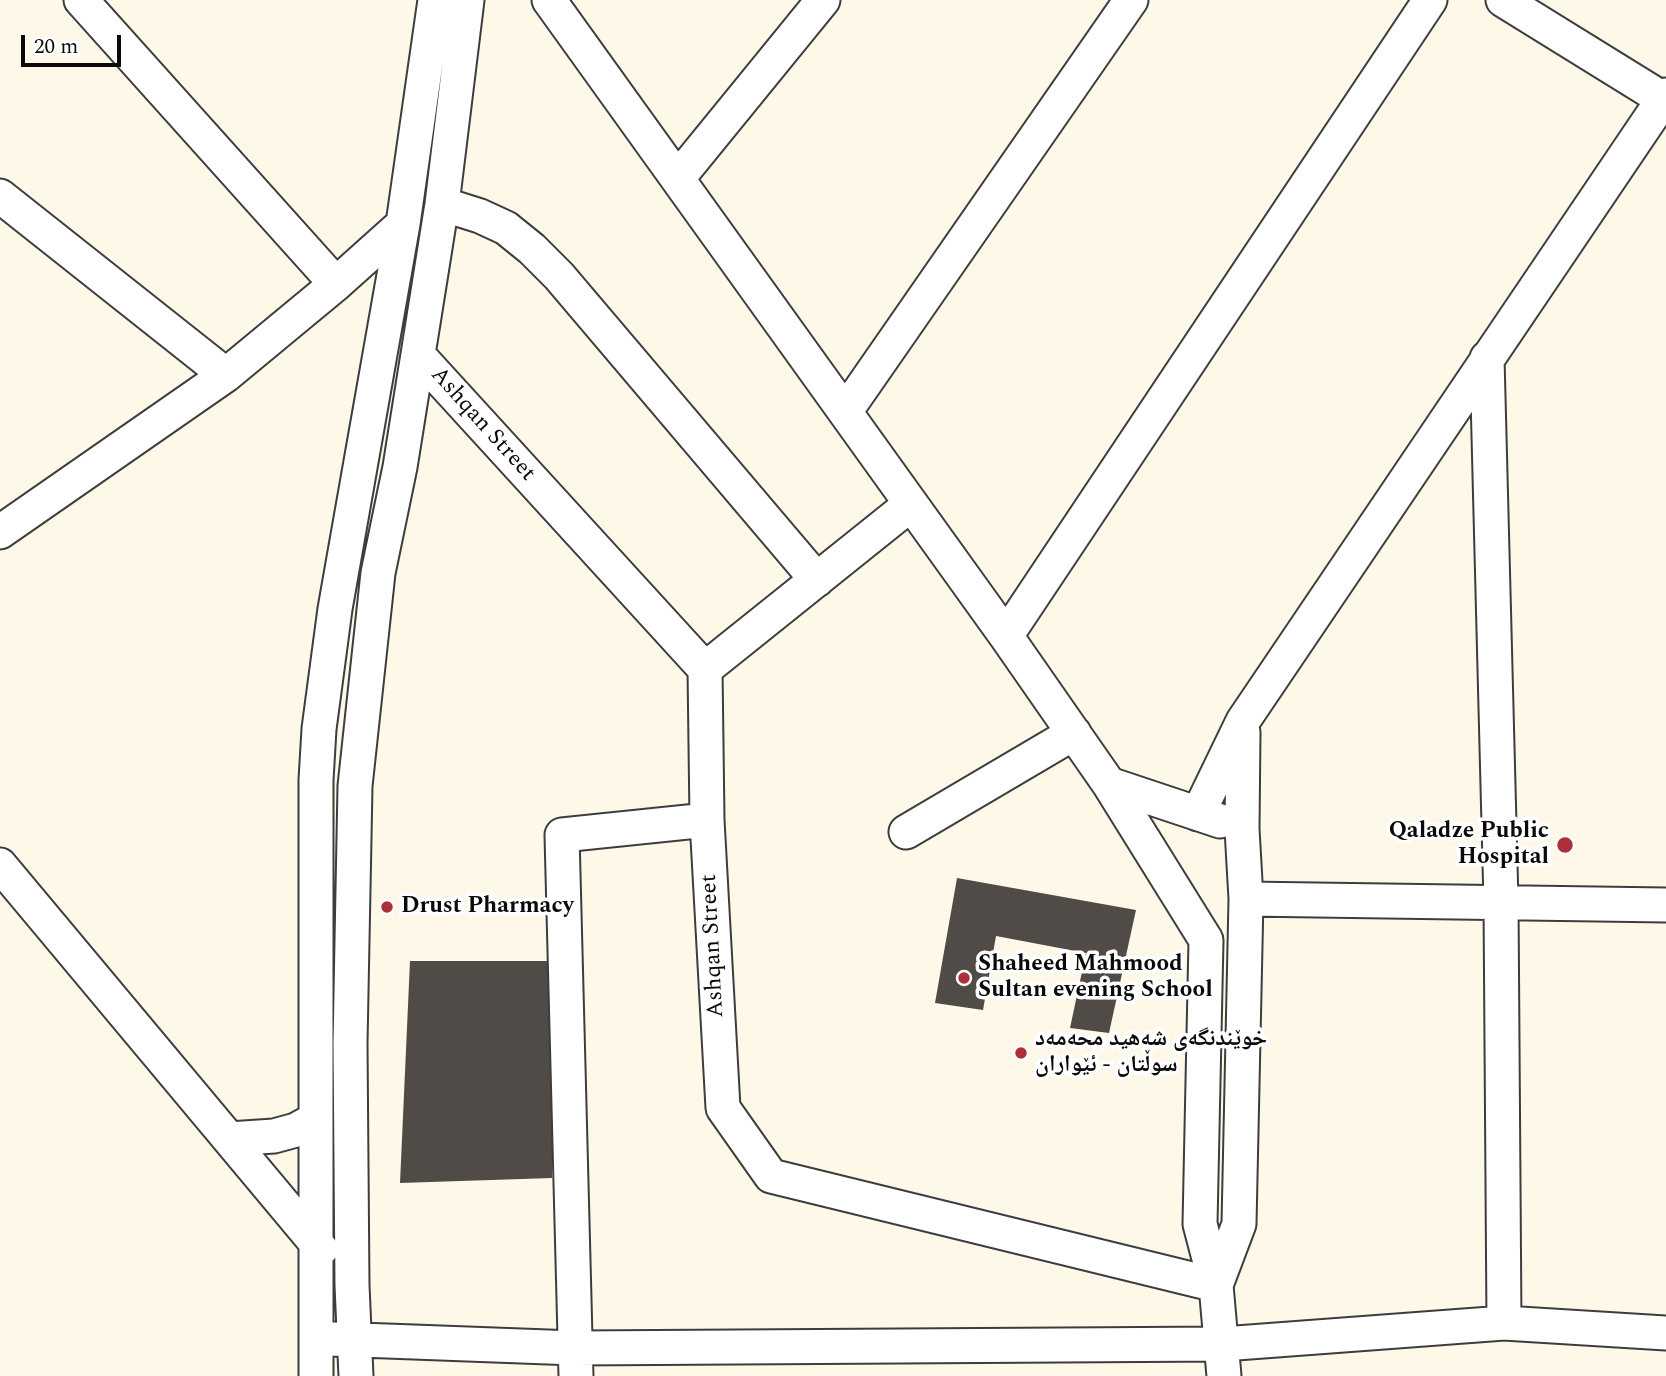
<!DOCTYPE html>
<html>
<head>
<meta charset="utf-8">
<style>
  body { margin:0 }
  #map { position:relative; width:1666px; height:1376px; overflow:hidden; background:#fdf8e8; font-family:Spectral,serif }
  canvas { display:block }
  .scale { position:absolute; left:21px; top:35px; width:100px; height:32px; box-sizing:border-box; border:4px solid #0a0a0a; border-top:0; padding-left:9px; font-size:21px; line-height:24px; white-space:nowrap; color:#0a0a0a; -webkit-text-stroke:5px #fff; paint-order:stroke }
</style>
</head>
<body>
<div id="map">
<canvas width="1666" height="1376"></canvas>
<div class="scale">20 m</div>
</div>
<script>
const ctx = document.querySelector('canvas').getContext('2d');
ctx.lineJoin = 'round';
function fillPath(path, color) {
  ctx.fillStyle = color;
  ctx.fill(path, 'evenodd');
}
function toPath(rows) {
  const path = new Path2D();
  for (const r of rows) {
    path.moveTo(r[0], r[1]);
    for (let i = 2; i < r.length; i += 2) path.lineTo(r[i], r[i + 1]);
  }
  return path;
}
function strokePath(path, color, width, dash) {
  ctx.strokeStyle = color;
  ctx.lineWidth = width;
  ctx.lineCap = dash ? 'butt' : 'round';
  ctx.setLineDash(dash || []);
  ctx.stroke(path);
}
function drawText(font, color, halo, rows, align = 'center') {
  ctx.font = font + ' Spectral,"Noto Naskh Arabic",serif';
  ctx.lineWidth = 7;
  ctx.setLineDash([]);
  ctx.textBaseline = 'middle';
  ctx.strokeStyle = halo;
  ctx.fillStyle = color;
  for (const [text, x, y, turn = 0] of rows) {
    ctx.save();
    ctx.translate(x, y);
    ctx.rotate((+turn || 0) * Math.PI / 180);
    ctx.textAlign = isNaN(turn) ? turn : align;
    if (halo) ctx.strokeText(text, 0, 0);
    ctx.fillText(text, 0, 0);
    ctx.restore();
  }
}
const building = toPath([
  [957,878,1136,910,1109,1033,1070,1028,1086,953,996,936,983,1010,935,1003],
  [410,961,553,961,552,1178,400,1183]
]);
const minor = toPath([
  [81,0,336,284],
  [549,0,1006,636,1109,784,1206,940,1200,1224,1216,1285,1224,1376],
  [1503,0,1663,99],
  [678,178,823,0],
  [0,196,226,375],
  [442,204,480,216,506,228,532,249,559,276,817,580],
  [418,355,705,669,707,820,723,1108,771,1176,1216,1285],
  [1487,358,1501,902,1504,1323],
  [845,412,1131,0],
  [0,532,226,375,336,284,403,224],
  [1006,636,1430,0],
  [705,669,911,504],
  [1109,784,1220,821],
  [1198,814,1243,721,1666,95],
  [906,832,1074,733],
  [0,865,321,1249],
  [1246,899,1666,905],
  [229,1139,274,1136,296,1130,316,1119],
  [1216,1285,1239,1224,1246,899,1242,829,1243,732],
  [333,1339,575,1348,1223,1344,1504,1323,1666,1333],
  [316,1376,316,780,319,729,335,609,403,224,435,0],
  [356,1376,352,1285,350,1044,355,786,378,573,400,467,442,204,467,0],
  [576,1376,562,835,707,820]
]);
const markers = [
  [1565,845,9,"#ac2f3a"],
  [387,907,7,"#ac2f3a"],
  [964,978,7,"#ac2f3a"],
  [1021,1053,7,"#ac2f3a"]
];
const streetNames = [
  ["Ashqan Street",482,425,48],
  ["Ashqan Street",714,946,-93]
];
const poiNames = [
  ["Qaladze Public",1549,832,"right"],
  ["Hospital",1549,858,"right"],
  ["Drust Pharmacy",401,907],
  ["Shaheed Mahmood",978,965],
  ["Sultan evening School",978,991],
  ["خوێندنگەی شەهید محەمەد",1035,1040],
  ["سوڵتان - ئێواران",1035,1066]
];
fillPath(building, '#514b47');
strokePath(minor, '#3d3d3d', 37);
strokePath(minor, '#fff', 33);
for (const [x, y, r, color] of markers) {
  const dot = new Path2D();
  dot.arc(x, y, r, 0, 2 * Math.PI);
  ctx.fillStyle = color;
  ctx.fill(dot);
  strokePath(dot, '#fff', 2.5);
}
drawText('23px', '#0a0a0a', '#fff', streetNames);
drawText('bold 23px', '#0a0a0a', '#fff', poiNames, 'left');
</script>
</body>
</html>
